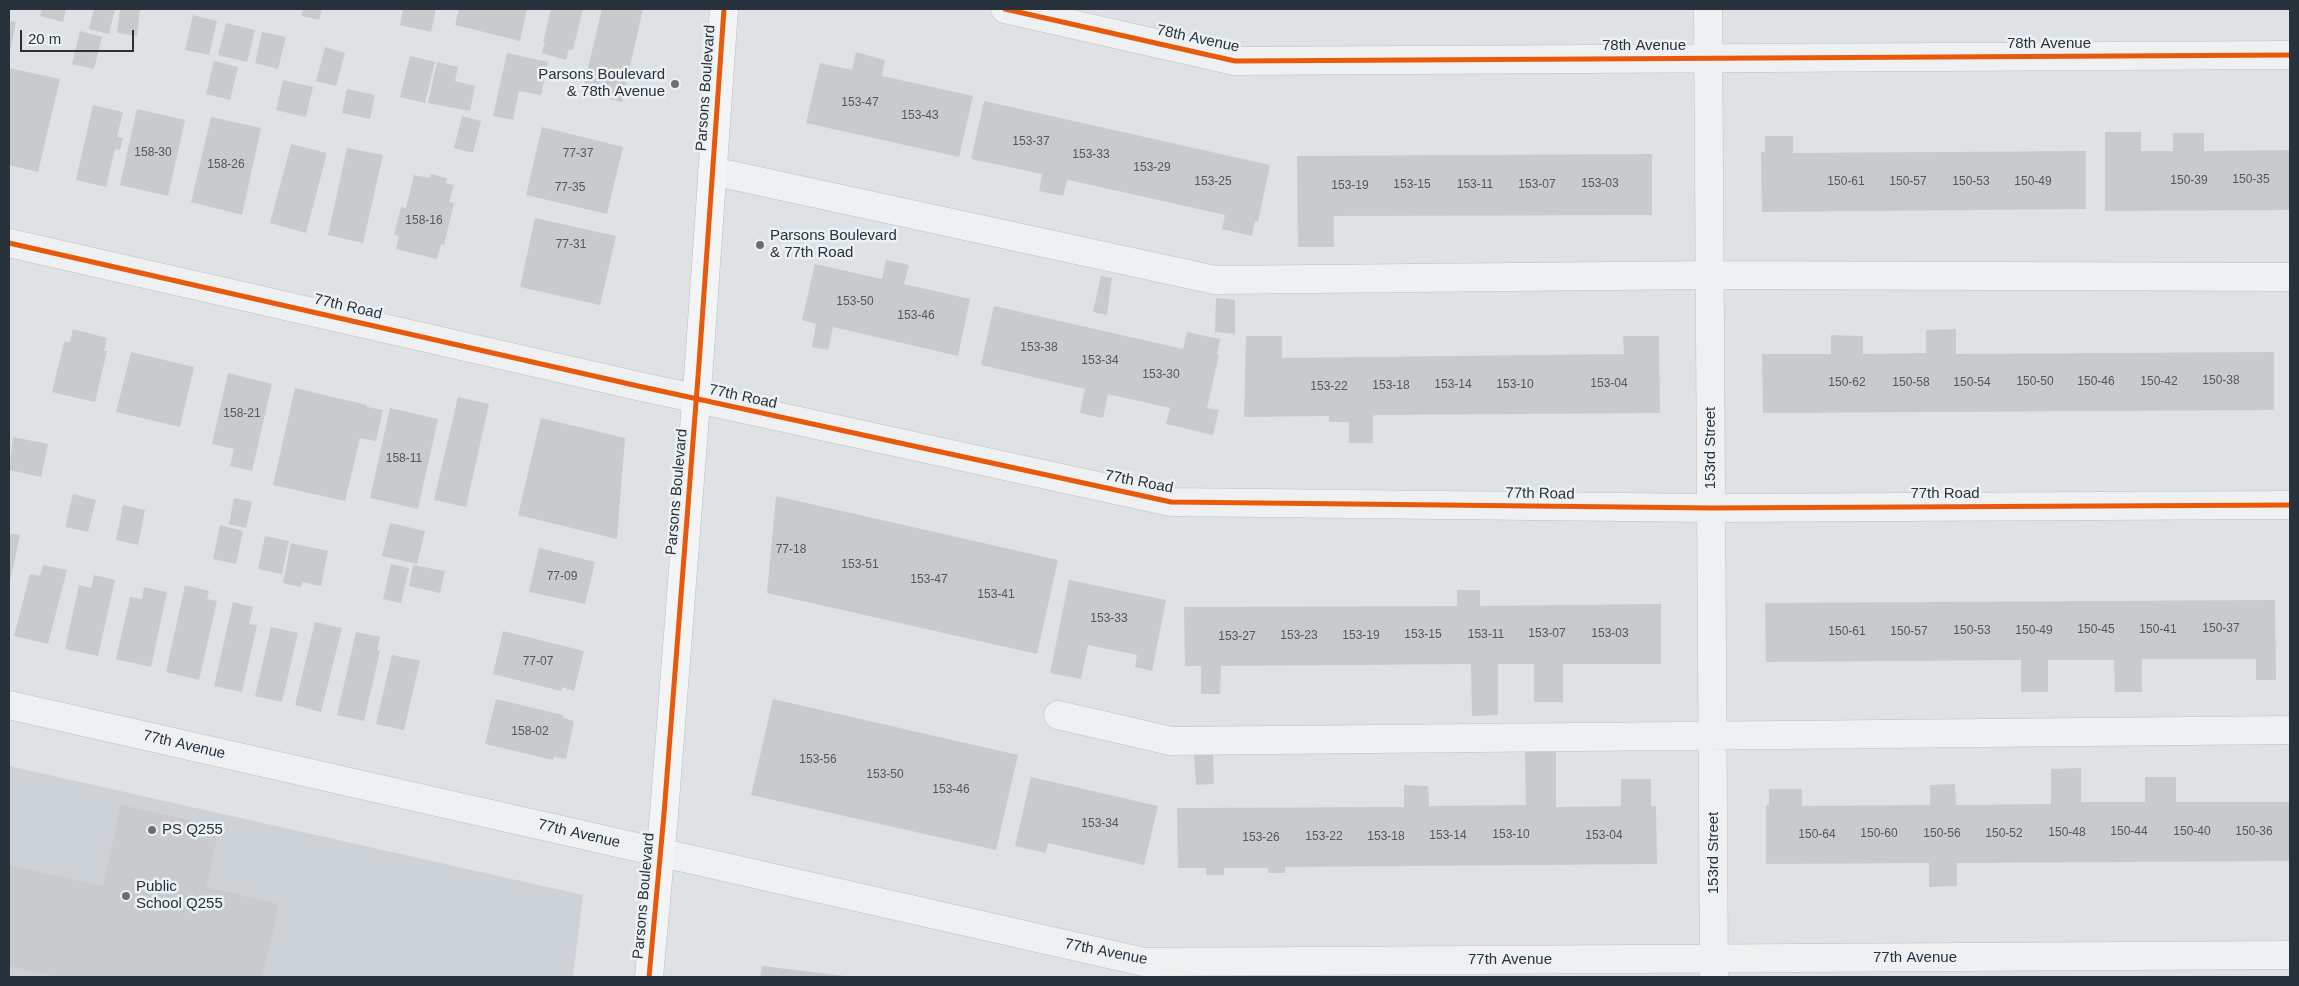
<!DOCTYPE html>
<html>
<head>
<meta charset="utf-8">
<style>
  body { margin:0 }
  #map { position:relative; width:2299px; height:986px; overflow:hidden; background:#dfe2e4; font-family:Arial,sans-serif }
  canvas { display:block }
  .frame { position:absolute; inset:0; border:10px solid #27323c; pointer-events:none }
  .scale { position:absolute; left:20px; top:30px; width:114px; height:22px; box-sizing:border-box; border:2px solid #27323c; border-top:0; padding-left:6px; font-size:15px; line-height:18px; white-space:nowrap; color:#27323c; -webkit-text-stroke:4px #ecf1f4; paint-order:stroke }
</style>
</head>
<body>
<div id="map">
<canvas width="2299" height="986"></canvas>
<div class="frame"></div>
<div class="scale">20 m</div>
</div>
<script>
const ctx = document.querySelector('canvas').getContext('2d');
ctx.lineJoin = 'round';
function fillPath(path, color) {
  ctx.fillStyle = color;
  ctx.fill(path, 'evenodd');
}
function toPath(rows) {
  const path = new Path2D();
  for (const r of rows) {
    path.moveTo(r[0], r[1]);
    for (let i = 2; i < r.length; i += 2) path.lineTo(r[i], r[i + 1]);
  }
  return path;
}
function strokePath(path, color, width, dash) {
  ctx.strokeStyle = color;
  ctx.lineWidth = width;
  ctx.lineCap = dash ? 'butt' : 'round';
  ctx.setLineDash(dash || []);
  ctx.stroke(path);
}
function drawText(font, color, halo, rows, align = 'center') {
  ctx.font = font + ' Arial,sans-serif';
  ctx.lineWidth = 5;
  ctx.setLineDash([]);
  ctx.textBaseline = 'middle';
  ctx.strokeStyle = halo;
  ctx.fillStyle = color;
  for (const [text, x, y, turn = 0] of rows) {
    ctx.save();
    ctx.translate(x, y);
    ctx.rotate((+turn || 0) * Math.PI / 180);
    ctx.textAlign = isNaN(turn) ? turn : align;
    if (halo) ctx.strokeText(text, 0, 0);
    ctx.fillText(text, 0, 0);
    ctx.restore();
  }
}
const built = toPath([
  [9,766,583,895,573,977,9,977]
]);
const building = toPath([
  [42,9,66,9,63,22,40,16],
  [94,9,115,9,109,34,89,29],
  [120,9,140,9,137,36,117,33],
  [303,9,322,9,319,20,302,16],
  [403,9,436,9,431,32,400,25],
  [459,9,527,9,520,41,455,25],
  [551,9,583,9,573,50,569,49,566,60,542,53,545,42,543,42],
  [602,9,643,9,622,102,582,93],
  [193,15,217,21,209,55,185,50],
  [9,21,16,22,10,51,9,51],
  [226,23,255,30,247,62,218,55],
  [80,31,102,37,94,69,72,64],
  [262,32,286,37,278,69,255,63],
  [325,47,345,53,336,86,316,81],
  [856,52,885,60,882,76,973,96,959,157,806,123,820,63,852,70],
  [507,53,548,62,541,95,519,91,513,120,493,116],
  [410,56,435,62,425,103,400,97],
  [214,61,238,67,230,100,206,94],
  [437,62,458,67,455,81,475,86,470,111,428,103],
  [9,68,60,79,38,172,9,165],
  [283,80,313,87,306,117,276,110],
  [347,89,375,95,370,119,342,113],
  [984,101,1270,165,1258,222,1255,221,1252,236,1222,229,1225,215,1069,180,1067,180,1063,196,1039,191,1042,174,971,159],
  [93,105,123,112,117,137,123,138,120,150,115,149,106,187,76,180],
  [137,109,185,120,168,196,120,185],
  [462,116,481,121,473,153,454,148],
  [211,117,261,128,242,215,191,202],
  [542,127,623,147,607,214,526,195],
  [2105,132,2141,132,2141,151,2173,151,2173,133,2204,133,2204,151,2290,150,2290,210,2105,211],
  [1765,136,1793,136,1793,153,2086,151,2086,209,1762,212,1761,152,1765,152],
  [291,144,327,153,306,233,270,223],
  [347,148,383,155,363,243,328,235],
  [1652,154,1652,215,1334,216,1334,247,1298,247,1297,156],
  [431,174,447,178,446,183,454,185,449,202,454,203,444,245,441,244,437,259,396,249,399,236,394,234,401,207,406,208,414,175,430,178],
  [535,218,616,236,600,305,520,287],
  [886,260,909,265,904,284,970,299,958,356,833,327,828,350,812,347,816,324,802,320,815,264,882,279],
  [1101,276,1112,278,1107,315,1093,312],
  [1216,298,1235,300,1235,334,1215,332],
  [994,306,1183,349,1187,332,1220,339,1217,354,1219,355,1207,408,1219,410,1213,435,1166,424,1170,408,1108,394,1103,418,1080,413,1085,389,981,365],
  [73,329,107,338,104,351,107,351,95,402,52,392,64,342,70,342],
  [1956,329,1956,354,2274,352,2274,410,1763,413,1762,354,1831,354,1831,335,1863,336,1863,354,1926,353,1926,330],
  [1246,336,1282,336,1282,358,1624,354,1623,336,1659,336,1660,413,1376,415,1373,416,1373,443,1349,443,1349,422,1329,422,1329,416,1244,417],
  [131,352,194,367,180,427,116,412],
  [228,373,272,384,252,471,230,466,234,449,212,444],
  [295,388,367,405,367,407,383,410,376,441,360,438,345,501,273,485],
  [458,397,489,404,466,507,434,500],
  [390,408,438,419,418,509,370,498],
  [541,418,625,438,617,539,518,515],
  [13,437,48,444,41,477,9,470],
  [73,494,96,500,88,532,65,527],
  [776,496,1058,560,1037,654,767,593],
  [234,498,252,502,246,528,229,524],
  [123,505,145,510,138,545,116,540],
  [390,523,425,531,417,564,382,556],
  [220,525,243,531,236,564,213,559],
  [9,533,20,535,10,581,9,581],
  [265,536,289,541,282,574,258,569],
  [291,543,328,551,321,586,302,582,301,587,283,583],
  [539,548,595,562,585,604,529,592],
  [391,564,409,568,401,603,383,599],
  [43,565,67,570,48,644,14,636,30,574,40,576],
  [413,565,445,571,440,593,409,586],
  [94,575,115,580,98,656,65,649,79,585,91,588],
  [1069,580,1166,600,1152,671,1135,667,1137,655,1088,645,1081,679,1050,673],
  [185,585,209,591,207,599,217,601,199,680,166,672],
  [144,587,167,592,151,667,116,659,130,597,142,599],
  [1457,590,1480,590,1480,606,1661,604,1661,664,1563,664,1563,702,1534,702,1534,664,1498,664,1498,715,1472,716,1471,664,1221,666,1220,694,1201,694,1201,666,1185,666,1184,607,1457,606],
  [2275,600,2276,680,2256,680,2256,659,2142,659,2142,692,2115,692,2114,660,2048,660,2048,692,2021,692,2021,660,1766,662,1765,603],
  [233,602,253,607,249,624,257,625,242,692,214,686],
  [315,622,342,628,321,712,295,705],
  [271,627,298,633,282,702,255,696],
  [503,631,584,651,574,691,562,687,561,691,493,674],
  [356,632,380,637,377,650,380,651,364,721,337,715],
  [392,655,420,661,404,730,376,724],
  [496,699,563,715,563,718,574,721,566,759,554,757,553,760,485,744],
  [773,699,1018,755,996,850,751,795],
  [1556,751,1556,807,1621,806,1621,779,1651,779,1651,806,1656,806,1657,864,1285,867,1285,873,1268,873,1268,868,1224,868,1224,875,1206,875,1206,868,1178,868,1177,808,1404,807,1404,785,1428,786,1429,806,1526,805,1525,752],
  [1213,754,1214,784,1196,785,1194,755],
  [2081,768,2081,802,2145,802,2145,777,2176,777,2176,802,2290,802,2290,861,1957,863,1957,886,1929,887,1929,863,1766,864,1766,805,1769,805,1769,789,1802,789,1802,806,1930,805,1930,785,1955,784,1956,805,2051,804,2051,769],
  [1031,777,1158,806,1144,865,1048,843,1046,853,1015,846],
  [121,805,220,827,206,887,279,904,262,977,57,977,9,966,9,865,103,886],
  [762,966,845,976,845,977,760,977]
]);
const minor = toPath([
  [1005,9,1235,61,2290,55],
  [1708,9,1714,977],
  [712,171,1215,280,1710,275,2290,277],
  [9,243,638,386,1171,502,1712,508,2290,505],
  [9,705,1144,962,2290,955],
  [1058,715,1171,741,2290,730]
]);
const major = toPath([
  [649,977,664,814,699,364,724,9]
]);
const cycleway = toPath([
  [1005,9,1235,61,2290,55],
  [9,243,638,386,1171,502,1712,508,2290,505],
  [649,977,664,814,699,364,724,9]
]);
const markers = [
  [675,84,5,"#677077"],
  [760,245,5,"#677077"],
  [152,830,5,"#677077"],
  [126,896,5,"#677077"]
];
const numberNames = [
  ["153-47",860,103],
  ["153-43",920,116],
  ["153-37",1031,142],
  ["158-30",153,153],
  ["77-37",578,154],
  ["153-33",1091,155],
  ["158-26",226,165],
  ["153-29",1152,168],
  ["150-35",2251,180],
  ["150-39",2189,181],
  ["153-25",1213,182],
  ["150-61",1846,182],
  ["150-57",1908,182],
  ["150-53",1971,182],
  ["150-49",2033,182],
  ["153-03",1600,184],
  ["153-15",1412,185],
  ["153-11",1475,185],
  ["153-07",1537,185],
  ["153-19",1350,186],
  ["77-35",570,188],
  ["158-16",424,221],
  ["77-31",571,245],
  ["153-50",855,302],
  ["153-46",916,316],
  ["153-38",1039,348],
  ["153-34",1100,361],
  ["153-30",1161,375],
  ["150-38",2221,381],
  ["150-50",2035,382],
  ["150-46",2096,382],
  ["150-42",2159,382],
  ["150-62",1847,383],
  ["150-58",1911,383],
  ["150-54",1972,383],
  ["153-04",1609,384],
  ["153-14",1453,385],
  ["153-10",1515,385],
  ["153-18",1391,386],
  ["153-22",1329,387],
  ["158-21",242,414],
  ["158-11",404,459],
  ["77-18",791,550],
  ["153-51",860,565],
  ["77-09",562,577],
  ["153-47",929,580],
  ["153-41",996,595],
  ["153-33",1109,619],
  ["150-37",2221,629],
  ["150-45",2096,630],
  ["150-41",2158,630],
  ["150-53",1972,631],
  ["150-49",2034,631],
  ["150-61",1847,632],
  ["150-57",1909,632],
  ["153-07",1547,634],
  ["153-03",1610,634],
  ["153-15",1423,635],
  ["153-11",1486,635],
  ["153-23",1299,636],
  ["153-19",1361,636],
  ["153-27",1237,637],
  ["77-07",538,662],
  ["158-02",530,732],
  ["153-56",818,760],
  ["153-50",885,775],
  ["153-46",951,790],
  ["153-34",1100,824],
  ["150-44",2129,832],
  ["150-40",2192,832],
  ["150-36",2254,832],
  ["150-48",2067,833],
  ["150-60",1879,834],
  ["150-56",1942,834],
  ["150-52",2004,834],
  ["153-10",1511,835],
  ["150-64",1817,835],
  ["153-14",1448,836],
  ["153-04",1604,836],
  ["153-22",1324,837],
  ["153-18",1386,837],
  ["153-26",1261,838]
];
const streetNames = [
  ["78th Avenue",1198,39,12],
  ["78th Avenue",2049,44],
  ["78th Avenue",1644,46],
  ["Parsons Boulevard",706,88,-86],
  ["77th Road",348,307,13],
  ["77th Road",743,397,12],
  ["153rd Street",1711,448,-90],
  ["77th Road",1139,482,11],
  ["Parsons Boulevard",677,492,-85],
  ["77th Road",1540,494,1],
  ["77th Road",1945,494],
  ["77th Avenue",184,745,13],
  ["77th Avenue",579,834,13],
  ["153rd Street",1714,853,-90],
  ["Parsons Boulevard",644,896,-85],
  ["77th Avenue",1106,952,11],
  ["77th Avenue",1915,958],
  ["77th Avenue",1510,960]
];
const poiNames = [
  ["Parsons Boulevard",665,75,"right"],
  ["& 78th Avenue",665,92,"right"],
  ["Parsons Boulevard",770,236],
  ["& 77th Road",770,253],
  ["PS Q255",162,830],
  ["Public",136,887],
  ["School Q255",136,904]
];
fillPath(built, '#cdd2d7');
fillPath(building, '#c8cacc');
strokePath(minor, '#bdc0c2', 29);
strokePath(major, '#bcbfc1', 29);
strokePath(minor, '#eff0f1', 28);
strokePath(major, '#f3f4f5', 28);
strokePath(cycleway, '#e8590c', 5);
for (const [x, y, r, color] of markers) {
  const dot = new Path2D();
  dot.arc(x, y, r, 0, 2 * Math.PI);
  ctx.fillStyle = color;
  ctx.fill(dot);
  strokePath(dot, '#ecf1f4', 2);
}
drawText('12px', '#505961', null, numberNames);
drawText('15px', '#27323c', '#ecf1f4', streetNames);
drawText('15px', '#27323c', '#ecf1f4', poiNames, 'left');
</script>
</body>
</html>
